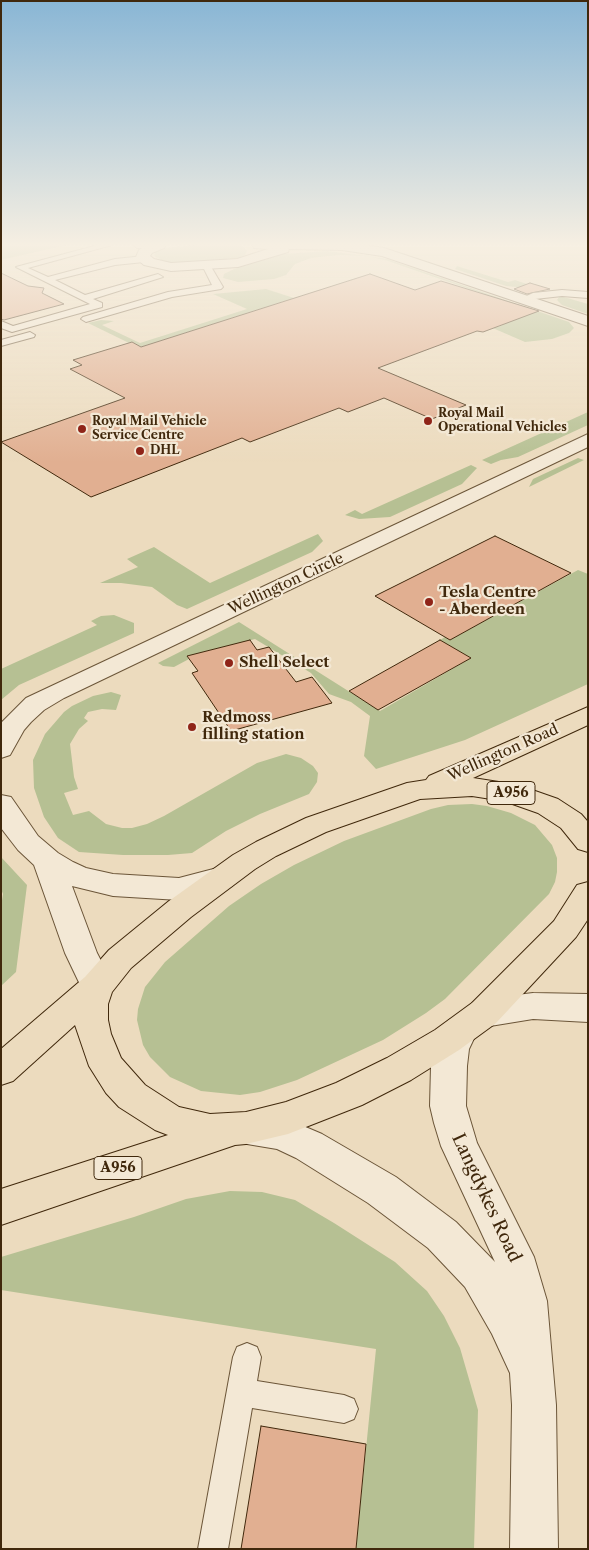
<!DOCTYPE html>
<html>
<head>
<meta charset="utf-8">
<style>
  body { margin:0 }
  #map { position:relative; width:589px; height:1550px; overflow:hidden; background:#ecdbbe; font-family:"Libre Caslon Text",serif }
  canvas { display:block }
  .frame { position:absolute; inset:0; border:2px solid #40280c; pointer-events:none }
</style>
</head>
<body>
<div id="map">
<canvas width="589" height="1550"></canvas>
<div class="frame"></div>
</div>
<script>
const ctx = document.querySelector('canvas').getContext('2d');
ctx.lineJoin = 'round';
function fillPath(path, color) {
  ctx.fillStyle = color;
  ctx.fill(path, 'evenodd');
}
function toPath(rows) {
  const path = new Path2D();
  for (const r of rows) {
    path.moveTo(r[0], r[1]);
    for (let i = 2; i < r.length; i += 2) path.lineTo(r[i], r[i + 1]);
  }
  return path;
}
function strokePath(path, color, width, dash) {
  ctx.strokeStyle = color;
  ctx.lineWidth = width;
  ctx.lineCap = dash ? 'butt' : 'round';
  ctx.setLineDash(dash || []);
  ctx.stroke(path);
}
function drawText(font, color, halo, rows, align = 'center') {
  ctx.font = font + ' "Libre Caslon Text",serif';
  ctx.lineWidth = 4.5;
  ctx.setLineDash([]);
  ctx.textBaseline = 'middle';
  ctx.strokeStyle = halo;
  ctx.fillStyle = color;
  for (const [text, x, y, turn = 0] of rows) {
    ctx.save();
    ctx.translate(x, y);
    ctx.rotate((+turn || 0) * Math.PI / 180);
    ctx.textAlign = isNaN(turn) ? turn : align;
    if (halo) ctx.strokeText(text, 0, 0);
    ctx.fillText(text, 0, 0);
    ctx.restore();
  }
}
const green = toPath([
  [1,245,67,245,1,260],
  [197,245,238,245,244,247,247,251,245,255,237,258,189,262,165,262,154,256,155,252,163,248],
  [328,251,387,259,569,322,574,328,569,333,552,339,525,342,488,326,498,327,508,322,484,294,385,260,366,256,339,255,311,258,295,264,286,275,274,279,238,282,223,278,224,274,234,269,283,254],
  [457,266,508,282,515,280,533,286,525,288,506,286,455,269],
  [266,289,294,298,141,347,132,342,129,343,88,323,101,320,114,321,102,325,140,343,247,309,213,294],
  [559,297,564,297,588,304,588,314,562,305,557,300],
  [588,412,588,425,518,457,501,460,491,464,482,460],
  [578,458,584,460,529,487,533,479],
  [471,465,477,468,462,484,390,517,359,519,345,515,355,510,362,514],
  [318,534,323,541,312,552,187,609,177,605,152,587,121,583,100,583,138,567,127,559,154,547,210,583],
  [578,570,588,574,588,684,465,740,376,769,364,756,370,716,351,702,329,694,311,673,255,639,187,656,189,659,174,667,163,666,158,663,239,622,380,711,471,658,440,640,445,637,450,640],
  [114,615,134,623,134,633,19,685,1,700,1,669,97,625,91,621,101,616],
  [111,692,121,695,116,710,102,709,88,712,84,718,88,721,79,729,70,744,74,777,78,789,64,793,73,815,89,811,106,824,122,828,132,828,147,824,164,816,257,763,286,754,301,758,313,766,318,773,317,782,309,794,260,814,226,831,192,853,168,855,123,855,79,852,58,838,44,817,34,788,33,760,45,734,64,712,72,706,93,696],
  [472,804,487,806,511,813,535,825,552,845,557,858,557,872,555,882,549,894,445,999,426,1013,383,1040,297,1080,260,1092,240,1095,201,1091,170,1077,150,1057,143,1045,137,1020,138,1009,145,987,165,962,229,906,261,884,294,865,344,841,431,809,448,805],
  [1,857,27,885,16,972,1,986,1,907,3,894,1,889],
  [230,1191,262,1192,295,1200,334,1223,395,1262,427,1291,444,1316,460,1348,478,1410,474,1549,356,1549,376,1349,1,1290,1,1257,134,1217,186,1199]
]);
const building = toPath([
  [1,273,28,286,44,288,42,293,64,304,4,320,1,319,1,273],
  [370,274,415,290,441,281,539,311,483,332,477,331,378,368,466,405,432,419,384,398,348,412,339,408,250,442,242,438,91,497,1,442,125,398,70,369,82,365,73,360,132,342,141,347,370,274],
  [530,283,550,289,527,294,514,289,530,283],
  [495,536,571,573,450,640,375,596,495,536],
  [250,640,257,650,269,647,296,682,312,677,332,703,231,731,192,673,198,671,187,656,250,640],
  [440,640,471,658,378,710,349,691,440,640],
  [261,1426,366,1444,356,1549,241,1549,261,1426]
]);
const service = toPath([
  [98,245,112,245,28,268,48,277,115,259,144,256,148,259,144,262,115,265,55,280,85,295,158,274,163,277,93,299,102,303,102,307,12,332,1,328,1,321,13,326,90,304,16,267,98,245],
  [133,245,161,245,157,248,137,248,133,245],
  [206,262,210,265,223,287,221,289,172,297,86,322,81,319,83,317,168,292,212,285,202,265,206,262],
  [562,290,588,292,588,298,562,296,535,299,525,302,520,299,533,293,562,290],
  [30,332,35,335,34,337,1,346,1,340,30,332],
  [247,1343,257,1347,261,1357,257,1381,344,1395,354,1399,358,1409,354,1419,344,1423,252,1408,228,1549,198,1549,233,1357,237,1347,247,1343]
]);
const minor = toPath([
  [147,245,166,245,164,248,152,253,150,256,154,259,171,263,237,259,268,249,254,248,252,245,363,245,384,248,588,316,588,326,382,256,342,250,289,249,288,252,238,267,171,271,144,265,138,260,136,257,139,250,147,245],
  [588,434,588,447,64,698,44,710,31,722,24,730,10,755,1,758,1,723,26,698,588,434],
  [1,795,11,797,38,836,58,853,73,862,86,868,113,874,179,878,221,867,232,870,236,878,232,886,179,900,113,896,72,886,97,953,114,986,109,995,97,999,85,995,65,953,34,865,18,850,1,828,1,795]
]);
const tertiary = toPath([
  [533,993,588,994,588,1022,533,1019,484,1027,475,1024,478,1030,469,1049,467,1066,466,1106,477,1143,534,1257,547,1301,556,1405,558,1549,510,1549,512,1405,510,1373,492,1334,465,1287,428,1248,368,1203,296,1158,277,1149,247,1144,234,1139,229,1128,234,1117,247,1112,282,1117,322,1134,396,1177,456,1222,495,1262,441,1146,434,1123,430,1106,431,1066,435,1049,449,1020,461,1016,470,1019,467,1013,472,1003,484,999,533,993]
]);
const primary = toPath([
  [588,707,588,725,473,778,518,785,558,799,581,814,588,822,588,852,578,849,561,828,538,813,504,801,472,796,420,799,326,832,276,856,255,869,191,917,131,968,112,992,108,1004,108,1020,111,1034,121,1058,145,1085,179,1107,210,1114,246,1112,286,1102,336,1083,387,1058,435,1030,472,1003,554,921,577,885,588,882,588,919,576,937,496,1023,459,1050,411,1080,362,1105,288,1134,246,1144,235,1145,1,1225,1,1189,168,1135,155,1130,119,1107,106,1093,89,1066,75,1025,13,1081,1,1085,1,1049,85,977,109,950,169,901,233,855,256,842,306,818,407,783,426,780,429,776,588,707]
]);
const markers = [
  [428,421,5,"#8f2418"],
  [82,429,5,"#8f2418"],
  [140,451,5,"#8f2418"],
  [429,602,5,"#8f2418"],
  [229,663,5,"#8f2418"],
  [192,727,5,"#8f2418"]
];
const farPoinames = [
  ["Royal Mail",438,414],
  ["Operational Vehicles",438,428],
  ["Royal Mail Vehicle",92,422],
  ["Service Centre",92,436],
  ["DHL",150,451]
];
const shields = [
  [511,793,48],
  [118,1168,48]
];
const shieldNames = [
  ["A956",511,793],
  ["A956",118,1168]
];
const streetNames = [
  ["Wellington Circle",286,584,-25],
  ["Wellington Road",503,753,-24]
];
const poiNames = [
  ["Tesla Centre",439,593],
  ["- Aberdeen",439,610],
  ["Shell Select",239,663],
  ["Redmoss",202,718],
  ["filling station",202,735]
];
const nearStreetnames = [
  ["Langdykes Road",486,1198,65]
];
fillPath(green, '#b6c093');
fillPath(building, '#e1af91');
strokePath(building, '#40280c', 1);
strokePath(service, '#6b5538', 2);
strokePath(minor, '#6b5538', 2);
strokePath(tertiary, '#6b5538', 2);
strokePath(primary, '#40280c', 2);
fillPath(service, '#f3e8d5');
fillPath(minor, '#f3e8d5');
fillPath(tertiary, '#f3e8d5');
fillPath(primary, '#ecdbbe');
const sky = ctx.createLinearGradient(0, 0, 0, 462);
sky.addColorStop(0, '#89b6d5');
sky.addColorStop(0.53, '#f6efe2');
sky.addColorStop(1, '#f6efe200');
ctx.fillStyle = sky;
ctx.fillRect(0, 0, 589, 462);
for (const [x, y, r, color] of markers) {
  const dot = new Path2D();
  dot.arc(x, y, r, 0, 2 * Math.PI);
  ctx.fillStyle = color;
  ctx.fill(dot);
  strokePath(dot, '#f3e8d5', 2);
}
drawText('bold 12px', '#40280c', '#f3e8d5', farPoinames, 'left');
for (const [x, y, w] of shields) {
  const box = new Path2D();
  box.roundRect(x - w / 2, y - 11.5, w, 23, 4);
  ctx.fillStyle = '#f3e8d5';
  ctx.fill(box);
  strokePath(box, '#40280c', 1);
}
drawText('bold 14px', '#40280c', null, shieldNames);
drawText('15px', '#40280c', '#f3e8d5', streetNames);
drawText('bold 15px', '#40280c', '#f3e8d5', poiNames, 'left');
drawText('18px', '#40280c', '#f3e8d5', nearStreetnames);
</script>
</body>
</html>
